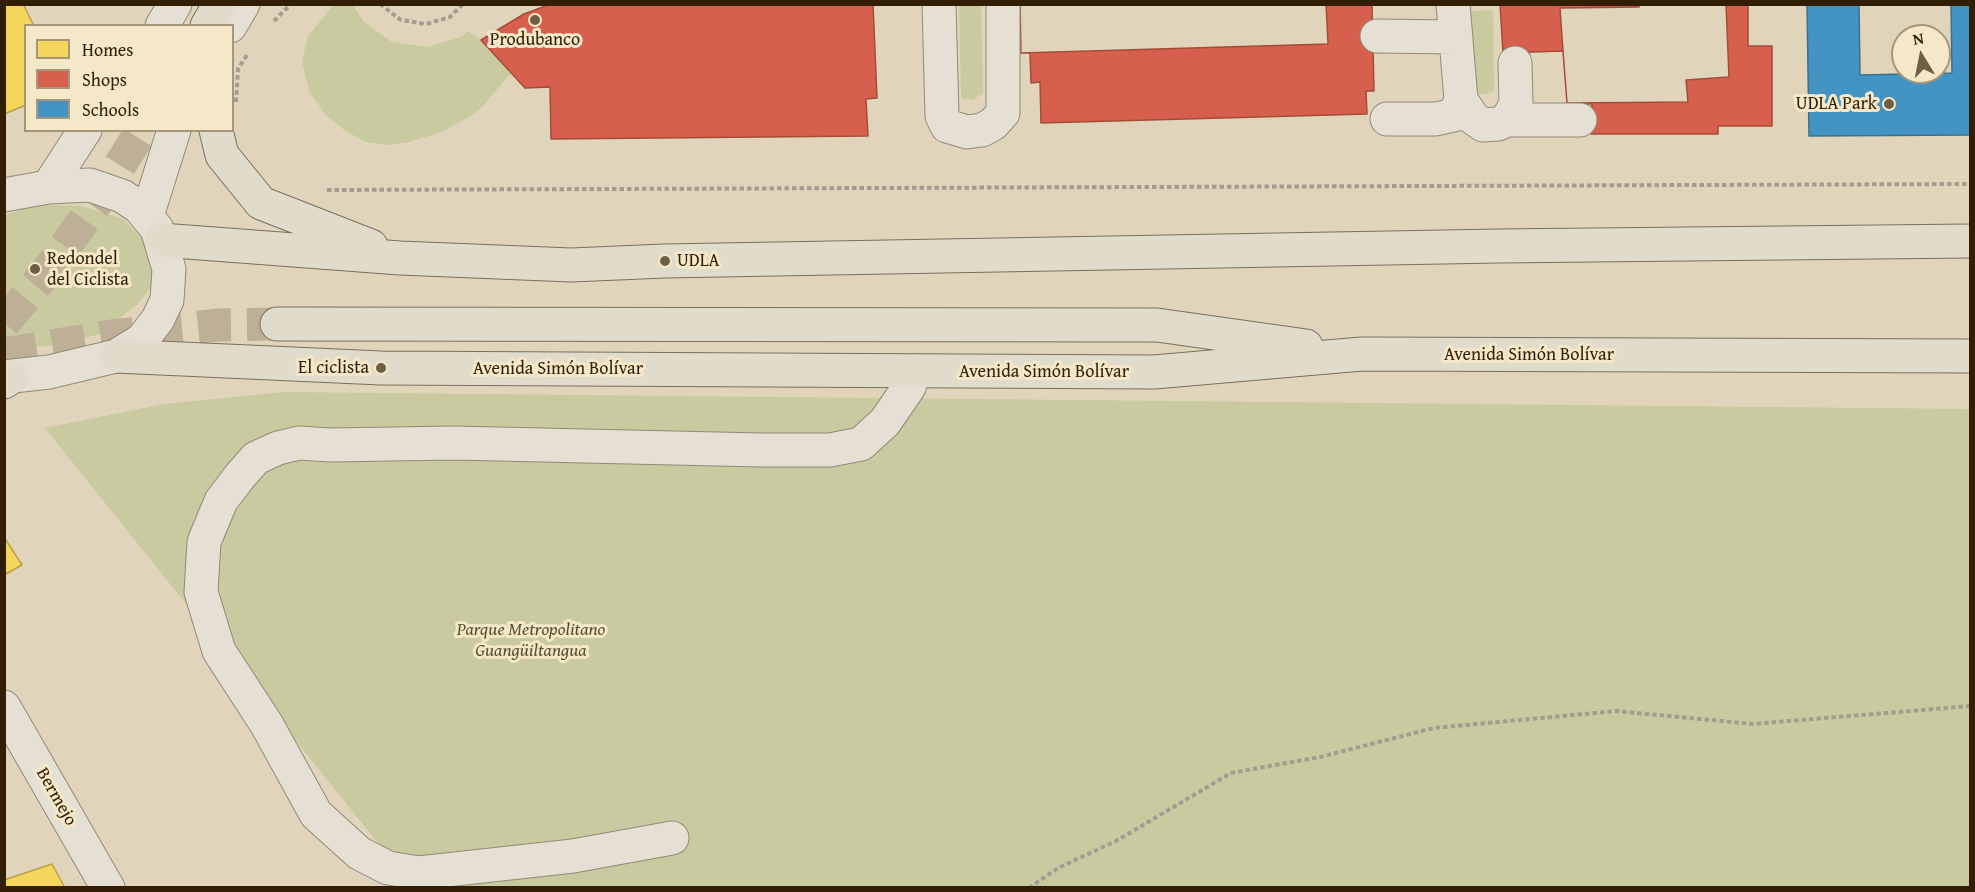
<!DOCTYPE html>
<html>
<head>
<meta charset="utf-8">
<style>
  body { margin:0 }
  #map { position:relative; width:1975px; height:892px; overflow:hidden; background:#e0d5ba; font-family:"Gentium Book Plus",serif }
  canvas { display:block }
  .frame { position:absolute; inset:0; border:6px solid #311e04; pointer-events:none }
  .legend { position:absolute; left:24px; top:24px; width:210px; height:108px; box-sizing:border-box; background:#f5e8c8; border:2px solid #a7977a; margin:0; padding:8px 10px; list-style:none; font-size:18px; color:#311e04 }
  .legend li { display:flex; align-items:center; gap:12px; height:30px }
  .legend b { width:30px; border:2px solid #a7977a }
  .north { position:absolute; left:1891px; top:24px; width:60px; height:60px; box-sizing:border-box; background:#f5e8c8; border:2px solid #a7977a; border-radius:50%; rotate:350deg; font-size:16px; font-weight:700; line-height:24px; text-align:center; color:#311e04 }
  .north::after { content:''; display:block; margin:auto; width:21px; height:27px; background:#6e5e44; clip-path:polygon(50% 0,100% 100%,50% 72%,0 100%) }
</style>
</head>
<body>
<div id="map">
<canvas width="1975" height="892"></canvas>
<div class="frame"></div>
<ul class="legend">
<li><b style="height:16px;background:#f6d55c"></b>Homes</li>
<li><b style="height:16px;background:#d6604d"></b>Shops</li>
<li><b style="height:16px;background:#4393c3"></b>Schools</li>
</ul>
<div class="north">N</div>
</div>
<script>
const ctx = document.querySelector('canvas').getContext('2d');
ctx.lineJoin = 'round';
function fillPath(path, color) {
  ctx.fillStyle = color;
  ctx.fill(path, 'evenodd');
}
function toPath(rows) {
  const path = new Path2D();
  for (const r of rows) {
    path.moveTo(r[0], r[1]);
    for (let i = 2; i < r.length; i += 2) path.lineTo(r[i], r[i + 1]);
  }
  return path;
}
function strokePath(path, color, width, dash) {
  ctx.strokeStyle = color;
  ctx.lineWidth = width;
  ctx.lineCap = dash ? 'butt' : 'round';
  ctx.setLineDash(dash || []);
  ctx.stroke(path);
}
function drawText(font, color, halo, rows, align = 'center') {
  ctx.font = font + ' "Gentium Book Plus",serif';
  ctx.lineWidth = 6;
  ctx.setLineDash([]);
  ctx.textBaseline = 'middle';
  ctx.strokeStyle = halo;
  ctx.fillStyle = color;
  for (const [text, x, y, turn = 0] of rows) {
    ctx.save();
    ctx.translate(x, y);
    ctx.rotate((+turn || 0) * Math.PI / 180);
    ctx.textAlign = isNaN(turn) ? turn : align;
    if (halo) ctx.strokeText(text, 0, 0);
    ctx.fillText(text, 0, 0);
    ctx.restore();
  }
}
const green = toPath([
  [334,4,353,5,363,21,392,42,427,47,461,37,468,31,481,40,511,73,483,106,472,115,442,132,409,142,388,145,366,142,344,130,325,114,309,91,302,61,308,36],
  [959,5,981,5,983,93,973,100,964,99,961,96],
  [1493,10,1494,88,1493,91,1485,94,1475,94,1472,91,1470,11],
  [39,204,82,206,123,219,143,239,150,261,154,283,138,304,100,334,56,345,5,351,5,215],
  [284,392,1970,409,1970,887,413,887,45,428,164,404]
]);
const homes = toPath([
  [4,4,23,4,34,26,26,26,26,105,4,114,4,4],
  [4,537,22,565,4,575,4,537],
  [52,864,65,888,4,888,4,880,52,864]
]);
const shops = toPath([
  [551,4,873,4,877,98,866,99,868,136,551,139,550,87,525,88,481,40,524,14,551,4],
  [1020,4,1326,4,1328,44,1021,53,1020,4],
  [1020,4,1372,4,1374,91,1366,91,1367,114,1041,123,1040,82,1031,83,1030,53,1021,53,1020,4],
  [1500,4,1639,4,1639,7,1560,8,1563,51,1503,53,1500,4],
  [1500,4,1726,4,1729,77,1686,80,1688,102,1567,103,1563,51,1503,53,1500,4],
  [1500,4,1748,4,1748,46,1772,46,1772,126,1718,126,1718,134,1591,134,1592,104,1567,103,1563,51,1503,53,1500,4]
]);
const schools = toPath([
  [1807,4,1970,4,1970,135,1809,136,1807,4],
  [1903,36,1939,36,1939,72,1903,72,1903,36],
  [1859,4,1951,4,1952,73,1860,75,1859,4],
  [1903,36,1939,36,1939,72,1903,72,1903,36]
]);
const majorTunnel = toPath([
  [4,323,49,269,97,202,142,130]
]);
const highwayTunnel = toPath([
  [4,354,111,336,219,325,277,324]
]);
const path = toPath([
  [380,4,401,20,426,24,450,17,463,4],
  [274,21,291,4],
  [236,102,238,69,247,55],
  [327,190,1970,184],
  [1029,888,1058,868,1116,841,1231,773,1320,757,1434,728,1616,711,1753,724,1970,706]
]);
const minor = toPath([
  [939,4,942,116,947,126,967,132,982,130,993,124,1003,113,1003,4],
  [162,26,175,4],
  [230,26,243,4],
  [1377,36,1456,37],
  [1461,100,1473,118,1483,125,1498,124,1507,120,1516,104,1515,63],
  [1387,119,1436,119,1454,115,1461,100,1453,4],
  [1507,120,1580,120],
  [48,187,85,130],
  [4,195,48,187,90,185,122,196,139,207,157,229,169,269,167,300,158,319,142,340,116,356,49,372,4,377],
  [147,216,174,130],
  [4,707,108,888],
  [672,838,573,856,419,873,388,868,359,853,316,814,267,725,219,651,201,592,204,542,221,501,240,476,256,458,278,448,299,443,330,445,454,443,761,450,830,450,861,444,885,422,909,387,915,371]
]);
const major = toPath([
  [207,26,220,4],
  [4,382,12,377]
]);
const highway = toPath([
  [216,130,222,155,261,203,371,246],
  [161,240,400,258,571,265,665,261,1499,246,1970,241],
  [277,324,1157,325,1306,346],
  [116,356,381,368,1154,372,1362,354,1970,356]
]);
const markers = [
  [535,20,6,"#6e5e44"],
  [1889,104,6,"#6e5e44"],
  [665,261,6,"#6e5e44"],
  [35,269,6,"#6e5e44"],
  [381,368,6,"#6e5e44"]
];
const poiNames = [
  ["Produbanco",535,40,"center"],
  ["UDLA Park",1877,104],
  ["Redondel",47,259,"left"],
  ["del Ciclista",47,280,"left"],
  ["UDLA",677,261,"left"],
  ["El ciclista",369,368]
];
const streetNames = [
  ["Avenida Simón Bolívar",1529,355],
  ["Avenida Simón Bolívar",558,369],
  ["Avenida Simón Bolívar",1044,372],
  ["Bermejo",56,797,60]
];
const parkNames = [
  ["Parque Metropolitano",531,630],
  ["Guangüiltangua",531,651]
];
fillPath(green, '#c9caa0');
fillPath(homes, '#f6d55c');
strokePath(homes, '#bb9e42', 1.5);
fillPath(shops, '#d6604d');
strokePath(shops, '#a44c37', 1.5);
fillPath(schools, '#4393c3');
strokePath(schools, '#3e708a', 1.5);
strokePath(majorTunnel, '#bdb096', 33, [33, 16]);
strokePath(highwayTunnel, '#bdb096', 33, [33, 16]);
strokePath(minor, '#918976', 35);
strokePath(major, '#786f5e', 35);
strokePath(highway, '#786f5e', 35);
strokePath(path, '#a39d90', 4, [4.5, 3]);
strokePath(minor, '#e5e0d3', 33);
strokePath(major, '#e1dbcb', 33);
strokePath(highway, '#e1dbcb', 33);
for (const [x, y, r, color] of markers) {
  const dot = new Path2D();
  dot.arc(x, y, r, 0, 2 * Math.PI);
  ctx.fillStyle = color;
  ctx.fill(dot);
  strokePath(dot, '#f5e8c8', 2);
}
drawText('18px', '#311e04', '#f5e8c8', poiNames, 'right');
drawText('18px', '#311e04', '#f5e8c8', streetNames);
drawText('italic 18px', '#594f2c', '#f5e8c8', parkNames);
</script>
</body>
</html>
